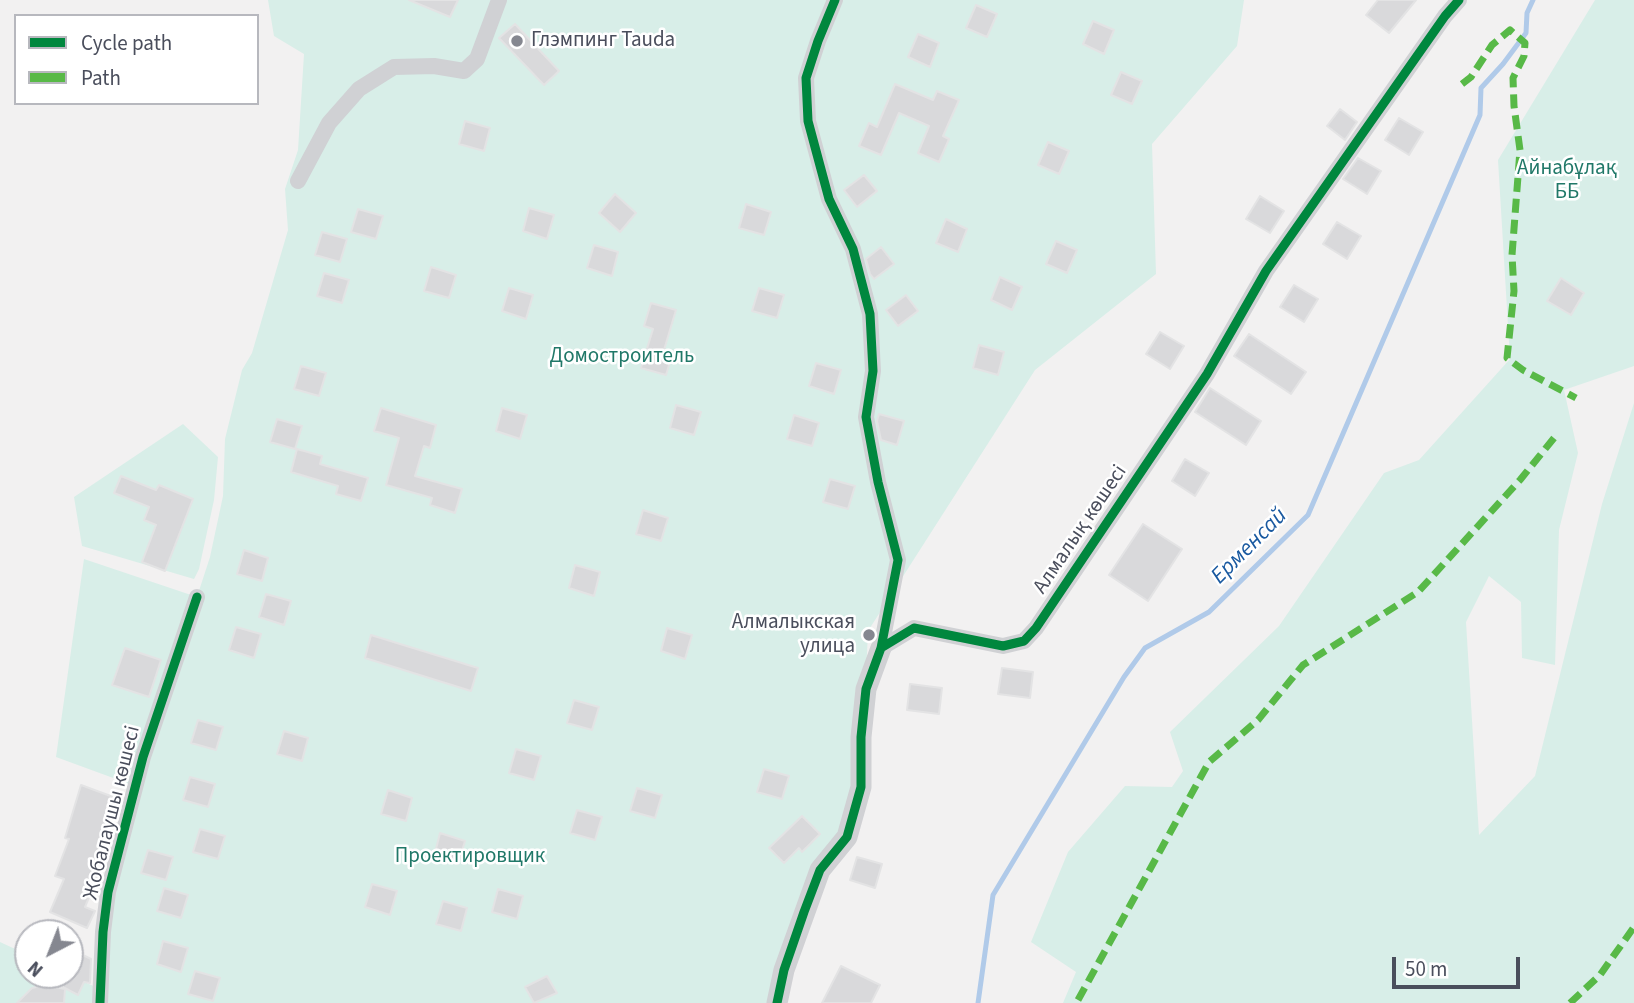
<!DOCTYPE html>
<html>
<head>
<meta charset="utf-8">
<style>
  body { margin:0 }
  #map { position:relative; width:1634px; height:1003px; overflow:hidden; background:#f2f1f1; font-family:"Source Sans 3",sans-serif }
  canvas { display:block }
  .legend { position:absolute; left:14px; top:14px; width:245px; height:91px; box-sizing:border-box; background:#fff; border:2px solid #b7b8be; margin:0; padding:9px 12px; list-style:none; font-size:21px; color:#4a4e5c }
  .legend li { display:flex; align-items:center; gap:14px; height:35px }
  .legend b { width:35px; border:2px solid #b7b8be }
  .north { position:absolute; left:14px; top:919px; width:70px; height:70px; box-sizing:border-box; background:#fff; border:2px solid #b7b8be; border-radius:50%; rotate:222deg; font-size:19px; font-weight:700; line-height:28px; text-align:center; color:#4a4e5c }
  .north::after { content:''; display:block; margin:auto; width:24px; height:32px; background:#858790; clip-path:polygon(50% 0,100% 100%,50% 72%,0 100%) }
  .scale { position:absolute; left:1392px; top:957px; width:128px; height:32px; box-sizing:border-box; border:4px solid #4a4e5c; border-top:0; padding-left:9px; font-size:21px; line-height:24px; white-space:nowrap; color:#4a4e5c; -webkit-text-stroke:5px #fff; paint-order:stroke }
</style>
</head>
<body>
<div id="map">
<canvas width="1634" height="1003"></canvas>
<ul class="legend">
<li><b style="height:9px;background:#00873e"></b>Cycle path</li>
<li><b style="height:9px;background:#58b947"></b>Path</li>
</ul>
<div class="north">N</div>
<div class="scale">50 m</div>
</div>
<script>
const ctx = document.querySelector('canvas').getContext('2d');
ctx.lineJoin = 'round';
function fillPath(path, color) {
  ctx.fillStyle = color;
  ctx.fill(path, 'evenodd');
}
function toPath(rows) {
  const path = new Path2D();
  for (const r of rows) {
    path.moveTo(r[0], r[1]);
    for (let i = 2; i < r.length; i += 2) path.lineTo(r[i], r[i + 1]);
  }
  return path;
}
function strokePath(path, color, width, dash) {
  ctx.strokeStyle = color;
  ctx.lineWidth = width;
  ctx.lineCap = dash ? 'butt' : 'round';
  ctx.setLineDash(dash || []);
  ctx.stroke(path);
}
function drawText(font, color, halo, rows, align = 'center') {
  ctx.font = font + ' "Source Sans 3",sans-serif';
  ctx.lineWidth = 5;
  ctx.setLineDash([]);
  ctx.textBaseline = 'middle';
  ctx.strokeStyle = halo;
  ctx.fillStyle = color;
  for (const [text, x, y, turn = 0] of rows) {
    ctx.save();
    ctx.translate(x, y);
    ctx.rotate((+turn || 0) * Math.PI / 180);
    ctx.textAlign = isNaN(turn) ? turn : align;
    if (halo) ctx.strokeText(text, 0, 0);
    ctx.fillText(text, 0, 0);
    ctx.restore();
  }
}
const green = toPath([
  [268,0,1244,0,1237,46,1152,144,1156,274,1035,370,868,631,861,787,820,870,777,1003,0,1003,0,942,28,955,28,975,69,975,100,989,103,932,135,786,56,757,84,559,197,597,210,557,223,496,225,439,242,370,252,353,288,230,285,189,298,150,304,54,274,36],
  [1595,0,1634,0,1634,366,1564,390,1578,453,1559,530,1555,665,1522,658,1521,602,1489,576,1466,622,1479,835,1535,776,1602,504,1634,403,1634,1003,1063,1003,1076,972,1031,942,1068,852,1125,786,1172,787,1183,771,1170,732,1279,626,1384,473,1419,460,1510,359,1498,160],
  [183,424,218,457,214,500,199,569,194,579,82,546,74,497]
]);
const stream = toPath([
  [978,1003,993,895,1124,677,1145,648,1209,612,1308,515,1480,115,1481,88,1503,64,1526,33,1527,13,1533,0]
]);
const building = toPath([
  [409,0,458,0,450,17,409,0],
  [1378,0,1416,0,1389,33,1366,15,1378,0],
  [976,5,997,14,987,37,966,28,976,5],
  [1093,21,1114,30,1104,54,1083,44,1093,21],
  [515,24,559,71,544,85,499,38,515,24],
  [918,34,939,43,930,67,908,57,918,34],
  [1121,72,1142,81,1132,104,1111,95,1121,72],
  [895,84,933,100,937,91,959,100,943,136,949,139,939,162,918,153,929,126,899,113,881,155,859,146,869,123,877,127,895,84],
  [1340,109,1357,122,1345,140,1327,126,1340,109],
  [1399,118,1423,132,1409,155,1385,140,1399,118],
  [465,121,490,128,484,151,459,144,465,121],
  [1048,142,1069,151,1059,174,1038,165,1048,142],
  [1358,158,1381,171,1367,194,1343,179,1358,158],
  [864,175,877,191,857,207,844,190,864,175],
  [615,194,636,213,620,232,599,213,615,194],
  [1260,196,1284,211,1270,233,1246,219,1260,196],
  [746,204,771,212,764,235,739,228,746,204],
  [529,208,554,215,547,239,523,231,529,208],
  [358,209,383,216,376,239,351,232,358,209],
  [946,219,967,229,958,252,936,243,946,219],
  [1337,222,1361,236,1347,259,1323,244,1337,222],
  [322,232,347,239,340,262,315,255,322,232],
  [1056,241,1077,250,1067,273,1046,264,1056,241],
  [594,245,618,252,612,276,587,268,594,245],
  [881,247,894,264,874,279,870,274,866,259,881,247],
  [431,267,456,275,449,298,424,291,431,267],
  [324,273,349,280,342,303,317,296,324,273],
  [1000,277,1022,287,1012,310,991,300,1000,277],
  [1561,278,1584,293,1571,315,1547,301,1561,278],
  [1294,285,1318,299,1304,322,1280,307,1294,285],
  [509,288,533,295,526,319,502,311,509,288],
  [759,288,784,295,777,318,752,311,759,288],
  [906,295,918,311,898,326,886,310,906,295],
  [651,303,676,310,664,350,673,352,666,375,641,368,653,329,644,326,651,303],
  [1160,332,1184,346,1170,369,1146,354,1160,332],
  [1249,334,1306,372,1291,394,1234,356,1249,334],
  [979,345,1004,352,998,375,973,368,979,345],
  [816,363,841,370,834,394,809,386,816,363],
  [301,366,326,373,319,396,294,389,301,366],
  [1210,388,1261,421,1246,445,1195,412,1210,388],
  [676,405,701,412,694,435,670,428,676,405],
  [381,408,436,425,430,448,424,446,415,476,462,489,455,513,430,505,432,498,386,485,399,438,374,431,381,408],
  [502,408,527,415,520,439,496,431,502,408],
  [879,414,904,421,897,445,881,440,877,421,879,414],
  [794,415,819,423,812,446,787,439,794,415],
  [277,419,302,426,295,449,270,442,277,419],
  [297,449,322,456,320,464,368,478,361,501,336,494,338,486,291,472,297,449],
  [1185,459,1209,473,1195,496,1172,481,1185,459],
  [121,476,156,490,159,485,193,499,165,571,142,562,156,525,144,520,149,507,114,493,121,476],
  [830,479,855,486,848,509,823,502,830,479],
  [643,510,668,518,661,541,636,534,643,510],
  [1143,524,1182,549,1148,601,1109,575,1143,524],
  [244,550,268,558,262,581,237,574,244,550],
  [575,565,600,572,594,596,569,588,575,565],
  [266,594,291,601,284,625,259,617,266,594],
  [236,627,261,634,254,658,229,650,236,627],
  [667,628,692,635,685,659,661,651,667,628],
  [371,635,478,668,471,691,365,658,371,635],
  [125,648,161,660,149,697,112,685,125,648],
  [1002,668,1033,672,1030,698,998,694,1002,668],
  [910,684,942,688,939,714,907,710,910,684],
  [574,700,599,707,592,730,567,723,574,700],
  [198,720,223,727,216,750,191,743,198,720],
  [284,731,308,738,302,761,277,754,284,731],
  [516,749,541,756,534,780,509,773,516,749],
  [764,769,789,776,782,799,757,792,764,769],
  [190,777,215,784,208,807,183,800,190,777],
  [81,785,116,798,92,870,99,873,85,907,95,911,87,928,50,912,64,879,55,876,69,839,65,838,81,785],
  [637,788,662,795,655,818,630,811,637,788],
  [388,790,412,798,406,821,381,814,388,790],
  [577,810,602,817,595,840,570,833,577,810],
  [802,816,820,834,802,852,799,848,784,863,769,848,802,816],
  [200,829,225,836,218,859,193,852,200,829],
  [440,833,465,841,458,864,434,857,440,833],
  [148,850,173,857,166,880,141,873,148,850],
  [857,857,882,864,875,888,850,880,857,857],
  [372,884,397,891,390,915,365,907,372,884],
  [164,888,188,895,181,918,157,911,164,888],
  [498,889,523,896,517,919,492,912,498,889],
  [443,901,467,908,461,931,436,924,443,901],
  [163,941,188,948,181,972,157,964,163,941],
  [79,953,91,959,90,983,84,982,78,995,59,985,63,975,70,975,79,953],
  [841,966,880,985,871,1003,822,1003,841,966],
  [195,971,220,978,213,1001,188,994,195,971],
  [547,976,557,993,534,1003,525,987,547,976],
  [45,985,65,989,64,1003,17,1003,32,988,45,985]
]);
const minor = toPath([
  [835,0,818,41,806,78,808,121,829,199,853,249,870,314,873,371,866,417,878,482,898,560,881,648],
  [298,181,329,123,359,89,394,67,434,66,464,71,477,59,499,0],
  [881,648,914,628,1003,646,1024,641,1036,628,1207,374,1266,271,1445,16,1459,0],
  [100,1003,103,932,108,892,143,757,197,597]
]);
const tertiary = toPath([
  [777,1003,784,970,820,870,847,837,861,787,861,737,866,689,881,648]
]);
const quiet = toPath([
  [1462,84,1471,77,1492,45,1510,30,1525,43,1524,56,1513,78,1514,106,1520,150,1512,255,1514,291,1507,358,1523,370,1576,398],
  [1078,1000,1209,762,1258,720,1303,665,1418,592,1520,480,1554,438],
  [1570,1003,1600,975,1634,927]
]);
const cycleway = toPath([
  [881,648,914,628,1003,646,1024,641,1036,628,1207,374,1266,271,1445,16,1459,0],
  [100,1003,103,932,108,892,143,757,197,597],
  [777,1003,784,970,804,912,820,870,847,837,861,787,861,737,866,689,881,648,898,560,878,482,866,417,873,371,870,314,853,249,829,199,808,121,806,78,818,41,835,0]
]);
const markers = [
  [517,41,7,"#858790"],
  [869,635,7,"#858790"]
];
const poiNames = [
  ["Глэмпинг Tauda",531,41],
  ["Алмалыкская",855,623,"right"],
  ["улица",855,647,"right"]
];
const parkNames = [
  ["Айнабұлақ",1567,169],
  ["ББ",1567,193],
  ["Домостроитель",622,357],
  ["Проектировщик",470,857]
];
const streetNames = [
  ["Алмалық көшесі",1081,530,-56],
  ["Жобалаушы көшесі",113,813,-76]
];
const waterNames = [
  ["Ерменсай",1250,547,-45]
];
fillPath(green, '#d8eee8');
strokePath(stream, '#b0cae9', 5);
fillPath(building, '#d9d9db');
strokePath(building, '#e3e3e4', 2);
strokePath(minor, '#d0d1d4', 16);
strokePath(tertiary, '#d0d1d4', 21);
strokePath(quiet, '#58b947', 7, [14, 7]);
strokePath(cycleway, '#00873e', 9);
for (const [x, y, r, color] of markers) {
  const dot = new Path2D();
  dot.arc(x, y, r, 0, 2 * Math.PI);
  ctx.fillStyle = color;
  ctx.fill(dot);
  strokePath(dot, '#fff', 2.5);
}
drawText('21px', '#4a4e5c', '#fff', poiNames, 'left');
drawText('21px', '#207868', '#fff', parkNames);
drawText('21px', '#4a4e5c', '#fff', streetNames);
drawText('italic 23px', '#1959a0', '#fff', waterNames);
</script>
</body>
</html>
